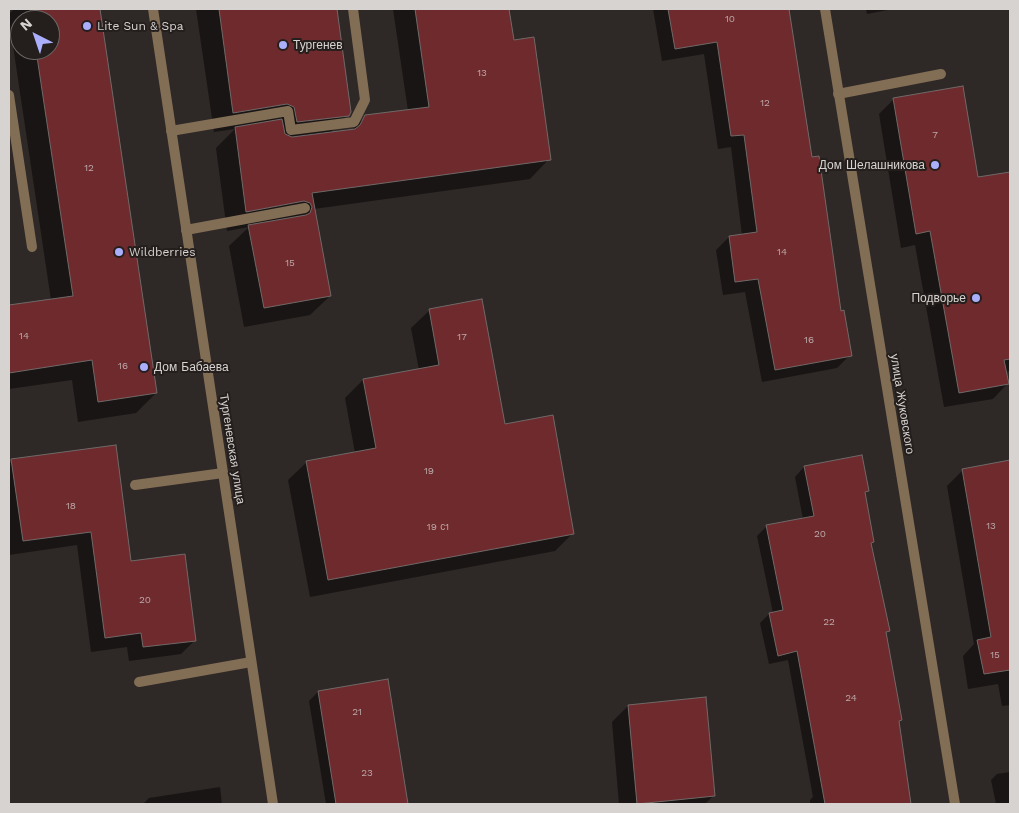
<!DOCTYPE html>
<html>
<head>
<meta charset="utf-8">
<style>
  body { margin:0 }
  #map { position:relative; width:1019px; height:813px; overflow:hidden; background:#2e2826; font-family:"Work Sans",sans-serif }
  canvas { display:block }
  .frame { position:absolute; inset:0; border:10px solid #d6d3d1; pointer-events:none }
  .north { position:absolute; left:10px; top:10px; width:50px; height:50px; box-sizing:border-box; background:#241e1c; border:1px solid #6b6664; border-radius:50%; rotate:319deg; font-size:14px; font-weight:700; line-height:20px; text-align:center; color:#d6d3d1 }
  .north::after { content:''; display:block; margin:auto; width:18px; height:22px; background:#abaffb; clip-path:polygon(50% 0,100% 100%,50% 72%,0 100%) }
</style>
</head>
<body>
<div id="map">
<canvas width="1019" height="813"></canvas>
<div class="frame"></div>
<div class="north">N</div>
</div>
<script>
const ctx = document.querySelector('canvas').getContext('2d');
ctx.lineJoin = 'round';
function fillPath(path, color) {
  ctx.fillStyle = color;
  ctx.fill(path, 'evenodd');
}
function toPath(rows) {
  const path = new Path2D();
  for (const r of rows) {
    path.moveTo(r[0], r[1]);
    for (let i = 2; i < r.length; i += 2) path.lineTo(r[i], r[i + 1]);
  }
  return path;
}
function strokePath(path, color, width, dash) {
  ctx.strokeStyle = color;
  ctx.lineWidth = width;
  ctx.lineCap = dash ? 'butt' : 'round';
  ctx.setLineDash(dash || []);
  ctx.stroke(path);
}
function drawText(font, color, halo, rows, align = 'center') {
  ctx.font = font + ' "Work Sans",sans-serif';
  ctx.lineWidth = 4;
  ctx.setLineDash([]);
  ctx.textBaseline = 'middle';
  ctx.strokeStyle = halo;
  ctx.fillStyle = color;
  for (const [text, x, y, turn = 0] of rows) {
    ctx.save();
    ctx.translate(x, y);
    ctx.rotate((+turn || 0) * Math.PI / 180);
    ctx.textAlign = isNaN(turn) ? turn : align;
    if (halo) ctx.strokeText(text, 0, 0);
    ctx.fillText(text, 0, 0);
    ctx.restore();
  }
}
const shadow = toPath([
  [14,9,99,9,156,393,136,413,78,422,72,380,9,389,9,306,51,300,9,19,9,14],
  [20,20,50,20,50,50,20,50],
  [196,9,336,9,350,112,330,133,352,130,366,116,408,111,393,9,508,9,513,42,549,159,530,179,314,209,330,296,310,315,244,327,229,246,249,227,227,231,216,148,235,129,214,132],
  [653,9,788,9,811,158,840,312,850,355,837,368,762,382,745,292,723,295,716,250,729,237,742,235,731,147,718,149,704,54,662,61],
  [866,9,893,9,867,14],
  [894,99,977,179,1008,174,1010,189,1010,371,1005,372,1007,384,993,399,944,407,915,245,901,248,879,114],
  [430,310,573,533,555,551,310,597,288,480,307,462,355,453,345,398,363,380,419,370,411,328],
  [12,461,130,562,195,640,181,654,129,661,127,647,91,652,77,545,9,555,9,464],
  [1010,461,1010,705,1002,706,998,684,968,689,963,656,974,644,947,486,963,470],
  [804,467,868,491,864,495,873,542,870,545,889,630,885,634,900,720,898,723,910,804,810,804,810,800,813,797,788,660,769,664,760,623,769,614,773,613,757,536,767,526,803,519,795,477],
  [387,681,407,804,326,804,309,701,318,692],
  [628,706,713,796,705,804,619,804,612,722],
  [1010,772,1010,804,996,804,991,780,997,774],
  [220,787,222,804,143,804,149,798]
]);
const building = toPath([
  [30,9,100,9,157,393,98,402,92,360,9,373,9,305,73,296,36,50,50,50,50,20,32,20,30,9],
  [219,9,337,9,351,112,349,116,297,122,294,107,287,104,233,113,219,9],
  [415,9,509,9,514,40,534,37,551,160,312,193,331,296,264,308,248,225,306,215,310,213,312,207,310,203,304,201,246,212,235,127,282,119,285,134,292,137,355,129,360,125,365,115,429,107,415,9],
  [668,9,789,9,812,157,819,156,841,311,844,310,852,356,775,370,758,279,735,282,729,236,757,232,744,135,731,136,717,42,675,49,668,9],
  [963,86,978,177,1010,172,1010,359,1004,360,1009,384,959,393,930,231,916,234,893,98,963,86],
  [482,299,505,424,553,415,574,534,328,580,306,461,376,448,363,379,439,365,429,309,482,299],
  [116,445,131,561,185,554,196,641,143,647,141,633,105,638,91,532,23,541,11,459,116,445],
  [862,455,869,491,865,492,874,542,871,543,890,631,886,632,902,720,899,721,911,804,825,804,797,651,778,656,769,613,783,610,766,525,814,516,804,466,862,455],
  [1010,460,1010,670,984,674,977,640,991,637,962,469,1010,460],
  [388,679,408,804,336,804,318,691,388,679],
  [706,697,715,796,637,804,628,705,706,697]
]);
const lane = toPath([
  [838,94,941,74],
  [9,95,32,247],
  [171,131,288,111,291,130,354,122,365,100,353,9],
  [186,230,305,208],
  [135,485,223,473],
  [139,682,251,662]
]);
const street = toPath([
  [153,9,273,804],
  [825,9,955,804]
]);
const markers = [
  [87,26,5,"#abaffb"],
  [283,45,5,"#abaffb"],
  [935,165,5,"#abaffb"],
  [119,252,5,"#abaffb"],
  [976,298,5,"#abaffb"],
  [144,367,5,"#abaffb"]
];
const numberNames = [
  ["10",730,19],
  ["13",482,73],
  ["12",765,103],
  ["7",935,135],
  ["12",89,168],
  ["14",782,252],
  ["15",290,263],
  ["14",24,336],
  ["17",462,337],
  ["16",809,340],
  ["16",123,366],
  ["19",429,471],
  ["18",71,506],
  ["13",991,526],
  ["19 с1",438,527],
  ["20",820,534],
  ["20",145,600],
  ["22",829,622],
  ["15",995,655],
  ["24",851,698],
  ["21",357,712],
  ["23",367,773]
];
const poiNames = [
  ["Lite Sun & Spa",97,26],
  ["Тургенев",293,45],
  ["Дом Шелашникова",925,165,"right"],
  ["Wildberries",129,252],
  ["Подворье",966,298,"right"],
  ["Дом Бабаева",154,367]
];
const streetNames = [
  ["улица Жуковского",902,404,81],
  ["Тургеневская улица",232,449,81]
];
fillPath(shadow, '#0007');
fillPath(building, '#6f2a2d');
strokePath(building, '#706968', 1);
strokePath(lane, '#826d55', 10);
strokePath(street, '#826d55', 10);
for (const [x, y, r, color] of markers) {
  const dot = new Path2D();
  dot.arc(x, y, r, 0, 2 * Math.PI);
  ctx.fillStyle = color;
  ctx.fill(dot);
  strokePath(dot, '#241e1c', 2);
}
drawText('10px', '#bca9a8', null, numberNames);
drawText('12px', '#d6d3d1', '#241e1c', poiNames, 'left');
drawText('12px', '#d6d3d1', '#241e1c', streetNames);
</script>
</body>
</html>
